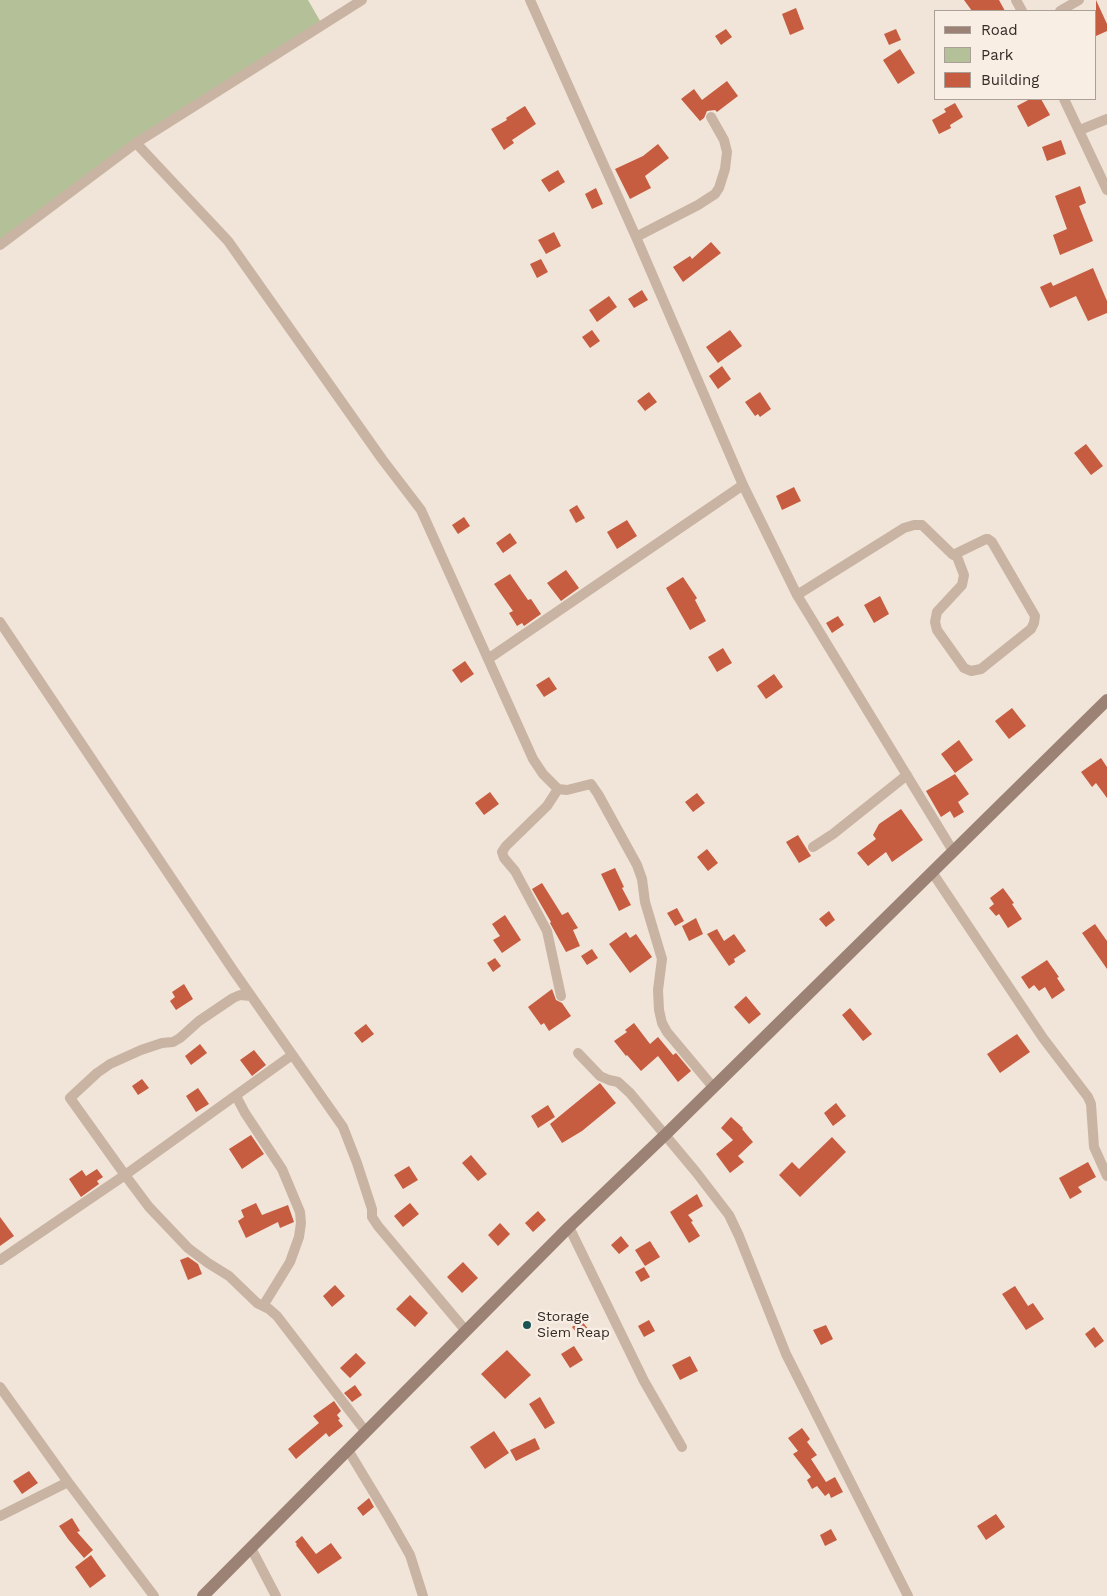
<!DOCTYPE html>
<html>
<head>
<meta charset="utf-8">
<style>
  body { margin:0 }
  #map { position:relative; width:1107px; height:1596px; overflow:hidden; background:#f1e4d8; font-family:"Work Sans",sans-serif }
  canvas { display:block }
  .legend { position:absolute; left:934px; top:10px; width:162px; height:90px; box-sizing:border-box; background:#f9eee4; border:1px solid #aaa098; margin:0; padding:6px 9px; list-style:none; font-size:15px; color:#342a26 }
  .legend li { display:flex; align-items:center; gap:10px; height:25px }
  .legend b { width:25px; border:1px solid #aaa098 }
</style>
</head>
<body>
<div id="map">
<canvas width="1107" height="1596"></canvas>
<ul class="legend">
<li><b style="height:6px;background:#9c8275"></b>Road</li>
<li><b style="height:14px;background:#b4c098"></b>Park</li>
<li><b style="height:14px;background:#c65c40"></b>Building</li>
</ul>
</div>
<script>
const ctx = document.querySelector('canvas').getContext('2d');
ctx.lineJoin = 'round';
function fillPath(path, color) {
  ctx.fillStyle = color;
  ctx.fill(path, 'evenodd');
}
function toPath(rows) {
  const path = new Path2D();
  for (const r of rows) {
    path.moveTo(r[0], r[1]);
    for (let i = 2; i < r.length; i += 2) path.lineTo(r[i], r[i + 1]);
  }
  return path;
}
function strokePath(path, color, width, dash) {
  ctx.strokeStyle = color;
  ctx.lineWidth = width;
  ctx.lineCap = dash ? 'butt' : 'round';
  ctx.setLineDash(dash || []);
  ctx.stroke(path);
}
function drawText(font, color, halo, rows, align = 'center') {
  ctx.font = font + ' "Work Sans",sans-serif';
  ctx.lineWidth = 5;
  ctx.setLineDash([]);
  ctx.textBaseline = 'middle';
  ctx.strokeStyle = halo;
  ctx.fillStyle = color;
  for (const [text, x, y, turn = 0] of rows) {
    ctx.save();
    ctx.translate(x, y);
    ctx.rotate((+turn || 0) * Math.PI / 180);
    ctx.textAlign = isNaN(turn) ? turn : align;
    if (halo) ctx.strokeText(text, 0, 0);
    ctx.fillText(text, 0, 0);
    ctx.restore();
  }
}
const green = toPath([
  [0,0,308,0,323,26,136,143,0,245]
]);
const building = toPath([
  [964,0,999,0,1005,11,972,11],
  [1096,0,1107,24,1107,31,1096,36],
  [796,8,804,29,790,35,782,14],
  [726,29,732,37,721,45,715,36],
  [896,29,901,40,889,45,884,34],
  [900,49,915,73,898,84,883,60],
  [727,81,738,96,717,112,715,110,707,111,704,118,700,121,681,99,694,89,702,100],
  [1030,99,1041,99,1050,115,1028,127,1017,106],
  [955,103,963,117,950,125,951,128,939,134,932,120,946,112,944,109],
  [525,106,536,124,512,140,514,143,504,150,491,129,507,120,506,118],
  [1061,140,1066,154,1047,161,1042,147],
  [658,144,669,158,645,176,651,188,630,199,615,169,643,156],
  [558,170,565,182,549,192,541,180],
  [1080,186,1086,203,1079,206,1093,241,1060,255,1053,235,1067,229,1055,196],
  [596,188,603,204,592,209,585,194],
  [554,232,561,246,546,254,538,240],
  [711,242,721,253,683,282,673,267,690,256,692,259],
  [541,259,548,272,537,278,530,264],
  [1093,268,1107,301,1107,313,1088,321,1076,296,1050,308,1040,287,1051,282,1053,286],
  [642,290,648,300,634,308,628,299],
  [609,296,617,307,597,322,589,310],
  [592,330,600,341,590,348,582,337],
  [730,330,742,346,718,363,706,347],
  [722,366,731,379,718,389,709,376],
  [649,392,657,402,645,411,637,401],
  [760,392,771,409,760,417,758,414,755,416,745,402],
  [1086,444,1103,466,1091,475,1074,453],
  [794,487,801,501,782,510,776,496],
  [577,505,585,518,576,523,569,510],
  [464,517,470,526,458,534,452,525],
  [627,520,637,536,617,549,607,532],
  [510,533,517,543,503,553,496,543],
  [566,570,579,588,561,601,547,583],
  [510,574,528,600,531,599,541,614,524,626,522,623,517,626,509,613,513,611,494,584],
  [683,577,697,598,695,600,706,621,690,630,666,588],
  [880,596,889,614,874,623,864,605],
  [838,616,844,625,832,633,826,623],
  [723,648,732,663,717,672,708,657],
  [465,661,474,674,461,683,452,670],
  [774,674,783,687,766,699,757,686],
  [549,677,557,689,544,697,536,685],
  [1012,708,1026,726,1009,739,995,721],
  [959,740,973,760,955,773,941,754],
  [1101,758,1107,767,1107,798,1096,783,1092,787,1081,772],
  [955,774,969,794,958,802,964,812,954,818,950,811,941,817,926,791],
  [490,792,499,804,484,815,475,803],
  [697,793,705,803,693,812,685,802],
  [901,809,923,840,892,862,886,852,868,866,857,853,876,839,873,835,879,824],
  [798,835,811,856,799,863,786,842],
  [707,849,718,863,708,871,697,857],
  [615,868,624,887,622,888,631,905,619,911,601,874],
  [542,883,562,915,568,912,578,928,573,930,580,946,566,952,550,923,551,922,532,889],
  [1003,888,1014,903,1012,904,1022,919,1008,928,999,914,996,916,989,908,994,904,990,898],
  [677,908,684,921,675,926,667,913],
  [829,911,835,920,826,927,819,919],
  [505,915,521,940,502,953,493,940,500,936,492,924],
  [696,918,703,934,689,941,682,926],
  [1095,924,1107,941,1107,969,1082,933],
  [717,929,724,941,734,934,746,951,734,959,735,962,729,966,707,934],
  [626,932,630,938,636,934,652,957,630,973,609,944],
  [592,949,598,958,587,965,581,956],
  [495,958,501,966,493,972,487,963],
  [1047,960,1059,977,1057,978,1065,990,1052,999,1045,987,1039,991,1034,985,1029,989,1021,977],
  [184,984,193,999,176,1010,170,1001,175,997,172,992],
  [552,989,556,1000,562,1003,571,1016,549,1031,544,1023,541,1025,528,1007],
  [746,996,761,1014,749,1024,734,1007],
  [850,1008,872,1034,863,1041,842,1015],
  [634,1023,650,1044,658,1037,673,1055,676,1053,691,1071,678,1082,658,1056,641,1071,627,1055,626,1056,614,1041,627,1032,625,1030],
  [366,1024,374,1034,362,1043,354,1033],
  [1017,1034,1030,1052,1000,1073,987,1054],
  [200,1044,207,1053,191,1065,185,1056],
  [254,1050,266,1065,252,1076,240,1060],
  [142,1079,149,1088,138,1095,132,1086],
  [600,1083,616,1103,582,1131,562,1143,550,1124],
  [198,1088,209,1104,196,1112,186,1096],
  [836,1103,846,1116,833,1126,824,1113],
  [548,1105,555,1117,538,1128,531,1116],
  [731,1117,743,1128,742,1129,753,1142,738,1156,744,1162,730,1173,716,1154,733,1140,721,1128],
  [251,1135,264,1154,242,1169,229,1149],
  [832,1137,846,1152,800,1197,779,1175,792,1162,799,1169],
  [471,1155,487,1174,478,1181,462,1163],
  [1088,1162,1096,1177,1078,1187,1082,1192,1070,1199,1059,1178],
  [409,1166,418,1180,403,1189,394,1175],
  [97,1169,103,1177,97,1181,99,1184,81,1197,69,1179,82,1170,86,1176],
  [697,1194,703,1206,688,1215,693,1221,691,1222,700,1236,689,1243,670,1212],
  [256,1203,262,1215,288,1205,294,1222,280,1228,278,1222,246,1238,238,1221,244,1217,241,1210],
  [410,1203,419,1214,403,1227,394,1216],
  [538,1211,546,1220,533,1232,525,1223],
  [0,1217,14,1236,0,1246],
  [500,1223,510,1234,498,1246,488,1235],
  [621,1236,629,1246,619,1254,611,1245],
  [650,1241,660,1257,645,1266,635,1250],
  [188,1257,198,1264,202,1274,188,1280,180,1260],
  [463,1262,478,1278,462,1293,447,1277],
  [644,1267,650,1277,641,1282,635,1272],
  [335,1285,345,1296,332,1307,323,1296],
  [1015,1286,1028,1306,1033,1303,1044,1319,1026,1330,1002,1294],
  [410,1295,428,1313,415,1327,396,1309],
  [581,1320,589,1330,580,1337,572,1327],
  [649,1320,655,1331,644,1337,638,1326],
  [826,1325,833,1339,821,1345,813,1330],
  [1094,1327,1104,1341,1095,1348,1085,1334],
  [574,1346,583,1360,570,1368,561,1354],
  [507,1350,531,1375,505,1399,481,1374],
  [356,1353,366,1363,350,1378,340,1368],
  [690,1356,698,1371,680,1380,672,1365],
  [355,1385,362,1395,352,1402,344,1393],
  [540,1397,555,1423,545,1429,529,1404],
  [334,1401,341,1411,337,1415,340,1419,338,1420,343,1426,329,1437,326,1433,296,1459,288,1449,319,1423,313,1416],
  [802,1428,810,1439,807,1442,817,1455,811,1459,826,1482,835,1477,843,1492,831,1498,829,1493,825,1496,817,1486,812,1489,807,1480,811,1477,793,1454,798,1451,788,1438],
  [494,1431,509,1453,485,1469,470,1447],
  [535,1438,540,1449,516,1461,510,1450],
  [29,1471,38,1483,22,1494,13,1481],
  [369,1498,374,1507,363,1516,357,1508],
  [996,1514,1005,1527,986,1540,977,1526],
  [72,1518,80,1531,77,1532,93,1550,84,1558,68,1539,59,1526],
  [831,1529,837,1540,825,1546,820,1535],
  [302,1536,316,1554,331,1543,342,1558,318,1574,296,1545,297,1544,295,1542],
  [91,1555,106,1576,90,1588,75,1567]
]);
const street = toPath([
  [530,0,636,237,743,485,797,595,953,851],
  [1016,0,1022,11],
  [1060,11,1079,0],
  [1064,99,1107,190],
  [1080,130,1107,119],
  [136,143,228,241,382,459,421,510,533,759,543,774,558,789,567,790,591,784,598,794,637,865,642,879,645,902,662,959,658,990,659,1010,662,1023,667,1032,713,1087],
  [636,237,698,205,715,194,719,188,725,169,727,152,724,140,711,117],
  [0,245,136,143,362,0],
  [797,595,904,528,914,525,922,525,953,555,986,539,988,539,992,542,1035,616,1034,623,1031,629,981,669,971,671,964,668,937,630,935,622,937,612,962,585,964,575,956,554],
  [0,622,233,970,343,1127,357,1163,372,1209,372,1217,378,1226,466,1331],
  [488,659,743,485],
  [558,789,547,806,506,846,502,852,504,858,515,871,547,931,561,996],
  [813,847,833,834,907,775],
  [932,872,1043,1038,1088,1097,1091,1104,1094,1147,1107,1176],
  [251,996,240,995,233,998,199,1021,180,1038,173,1042,162,1043,141,1050,110,1064,97,1073,70,1098,125,1175,292,1055],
  [578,1053,600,1076,609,1080,618,1082,630,1093,696,1172,729,1215,739,1236,786,1354,908,1596],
  [236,1096,245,1113,282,1169,300,1212,301,1223,299,1237,290,1262,263,1306],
  [569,1227,644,1381,682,1447],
  [0,1260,125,1175,149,1207,188,1248,208,1263,229,1276,257,1303,269,1309,277,1316,366,1432],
  [0,1387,68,1482,154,1596],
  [348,1450,389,1518,410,1555,423,1596],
  [0,1516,68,1482],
  [251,1548,276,1596]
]);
const secondary = toPath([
  [203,1596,569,1227,665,1135,1107,700]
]);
const markers = [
  [527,1325,5,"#1b5355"]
];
const poiNames = [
  ["Storage",537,1317],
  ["Siem Reap",537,1333]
];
fillPath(green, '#b4c098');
fillPath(building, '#c65c40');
strokePath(street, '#c9b4a4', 10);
strokePath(secondary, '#9c8275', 12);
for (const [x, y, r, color] of markers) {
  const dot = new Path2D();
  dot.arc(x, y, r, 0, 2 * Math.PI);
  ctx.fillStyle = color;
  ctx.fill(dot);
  strokePath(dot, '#f9eee4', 2);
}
drawText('14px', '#342a26', '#f9eee4', poiNames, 'left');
</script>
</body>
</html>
